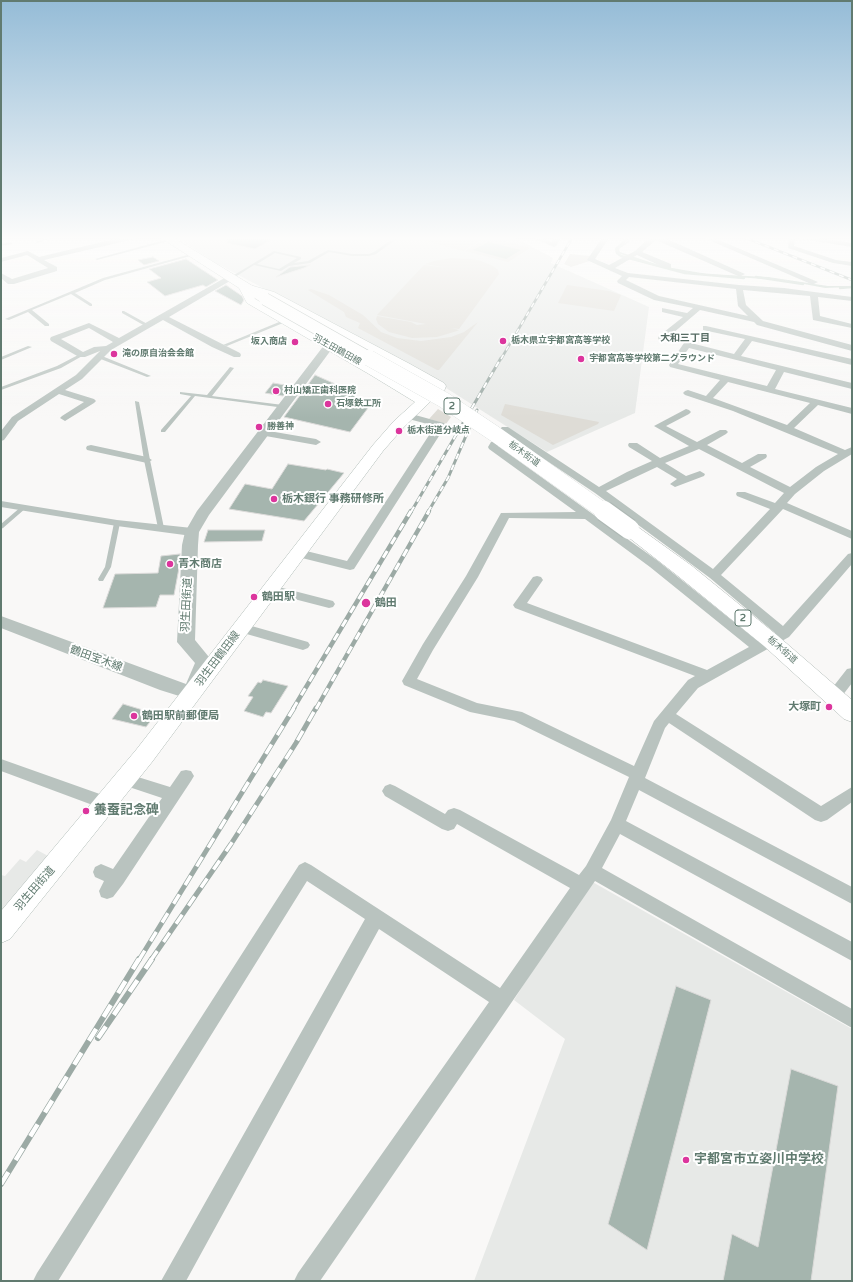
<!DOCTYPE html>
<html>
<head>
<meta charset="utf-8">
<style>
  body { margin:0 }
  #map { position:relative; width:853px; height:1282px; overflow:hidden; background:#f9f8f7; font-family:"Varela Round",sans-serif }
  canvas { display:block }
  .frame { position:absolute; inset:0; border:2px solid #617b70; pointer-events:none }
</style>
</head>
<body>
<div id="map">
<canvas width="853" height="1282"></canvas>
<div class="frame"></div>
</div>
<script>
const ctx = document.querySelector('canvas').getContext('2d');
ctx.lineJoin = 'round';
function fillPath(path, color) {
  ctx.fillStyle = color;
  ctx.fill(path, 'evenodd');
}
function toPath(rows) {
  const path = new Path2D();
  for (const r of rows) {
    path.moveTo(r[0], r[1]);
    for (let i = 2; i < r.length; i += 2) path.lineTo(r[i], r[i + 1]);
  }
  return path;
}
function strokePath(path, color, width, dash) {
  ctx.strokeStyle = color;
  ctx.lineWidth = width;
  ctx.lineCap = dash ? 'butt' : 'round';
  ctx.setLineDash(dash || []);
  ctx.stroke(path);
}
function drawText(font, color, halo, rows, align = 'center') {
  ctx.font = font + ' "Varela Round","Noto Sans JP",sans-serif';
  ctx.lineWidth = 4;
  ctx.setLineDash([]);
  ctx.textBaseline = 'middle';
  ctx.strokeStyle = halo;
  ctx.fillStyle = color;
  for (const [text, x, y, turn = 0] of rows) {
    ctx.save();
    ctx.translate(x, y);
    ctx.rotate((+turn || 0) * Math.PI / 180);
    ctx.textAlign = isNaN(turn) ? turn : align;
    if (halo) ctx.strokeText(text, 0, 0);
    ctx.fillText(text, 0, 0);
    ctx.restore();
  }
}
const built = toPath([
  [177,238,515,238,553,258,551,263,649,307,635,413,547,452,424,374,214,262],
  [37,850,50,857,1,916,1,875,5,876,20,859,26,862],
  [589,880,852,1029,852,1281,474,1281,565,1039,514,1000]
]);
const green = toPath([
  [431,238,483,238,463,251,426,241],
  [486,238,493,238,530,248,508,262,465,251],
  [570,254,590,256,590,261,571,267,564,264],
  [451,258,471,259,481,261,493,266,498,270,499,274,459,329,451,328,459,330,457,331,437,337,412,338,389,332,378,324,376,319,377,316,411,322,417,325,426,324,377,315,424,265,448,268,425,264,434,261],
  [567,285,609,291,621,295,614,311,558,303],
  [311,289,329,295,363,315,381,332,397,338,421,341,451,337,464,332,478,322,439,370,437,370,358,328,360,323,346,317,344,312,308,290],
  [505,404,599,422,598,424,553,445,501,415],
  [438,409,451,417,446,424,429,419]
]);
const water = toPath([
  [627,238,629,238,630,241,619,249,620,252,661,266,707,274,768,277,828,286,850,286,852,287,825,288,783,280,700,275,673,270,645,263,618,253,617,249,626,242],
  [488,242,521,250,506,259,473,250]
]);
const stream = toPath([
  [625,238,625,241,616,249,617,253,621,256,685,273,744,278],
  [756,277,803,284],
  [840,288,852,287]
]);
const building = toPath([
  [227,238,274,238,255,249,227,243,227,238],
  [153,257,159,261,144,265,138,260,153,257],
  [186,259,218,280,206,287,203,285,165,296,147,282,161,278,149,269,186,259],
  [310,265,304,268,276,277,290,267,310,265],
  [226,285,242,296,244,300,241,305,215,291,226,285],
  [315,375,342,387,362,401,368,408,350,432,284,417,315,375],
  [273,383,291,386,283,396,265,393,273,383],
  [288,464,326,470,327,469,344,473,304,521,229,509,245,484,272,489,288,464],
  [208,530,265,530,262,541,204,542,208,530],
  [180,554,179,568,174,595,160,595,156,607,103,608,115,574,158,573,161,556,180,554],
  [263,680,288,686,271,713,266,712,263,717,244,711,253,697,248,696,258,682,261,683,263,680],
  [123,704,156,714,146,727,112,719,123,704],
  [676,986,711,1000,647,1250,608,1224,676,986],
  [791,1069,838,1086,811,1281,723,1281,732,1234,758,1247,791,1069]
]);
const service = toPath([
  [45,238,52,238,37,243,35,242,45,238],
  [394,238,398,238,376,254,369,256,352,256,329,252,310,263,289,266,281,271,254,265,232,279,229,278,274,251,301,257,301,259,294,263,308,261,328,250,352,254,369,254,374,252,394,238],
  [275,253,297,258,279,269,257,264,275,253],
  [168,239,169,241,97,260,95,259,168,239],
  [11,242,13,243,12,244,1,246,1,244,11,242],
  [191,254,194,255,105,280,75,293,92,304,92,306,90,306,71,294,32,310,49,324,49,326,45,326,28,312,9,320,5,319,103,278,191,254],
  [122,311,124,311,151,326,147,327,122,313,122,311],
  [284,320,288,321,227,346,223,345,284,320],
  [28,346,32,347,1,360,1,357,28,346],
  [80,354,84,355,61,368,1,390,1,387,57,366,80,354],
  [98,356,102,356,151,376,147,377,98,358,98,356],
  [230,367,234,368,212,396,283,405,286,407,285,408,195,396,165,432,161,432,161,430,191,396,180,394,180,392,207,395,230,367],
  [135,401,139,402,150,460,164,528,161,530,158,528,144,460,135,402,135,401],
  [24,505,26,506,26,508,3,528,1,529,1,524,22,506,24,505],
  [117,521,120,523,111,567,103,581,99,581,98,579,105,567,114,523,117,521]
]);
const minor = toPath([
  [119,238,139,238,44,260,57,267,57,271,14,284,8,284,1,278,1,273,12,279,48,268,27,255,1,262,1,258,28,251,39,257,119,238],
  [533,238,543,238,552,242,554,238,561,238,556,246,554,247,533,238],
  [602,238,609,238,595,259,609,265,635,251,649,238,665,238,745,274,741,276,738,276,656,240,642,252,671,264,671,268,665,268,637,255,615,268,628,273,739,285,784,288,852,297,852,301,818,297,820,316,852,324,852,328,813,320,810,296,743,290,746,305,763,321,852,345,852,351,757,325,754,322,700,310,665,340,659,340,658,338,659,336,683,317,662,312,662,308,687,313,693,308,654,300,618,283,617,281,622,276,589,261,587,260,602,238],
  [629,277,736,289,738,306,748,316,659,296,626,280,629,277],
  [704,238,714,238,818,282,814,284,811,284,704,238],
  [789,238,795,238,794,246,836,260,852,262,852,266,833,263,788,248,789,238],
  [796,238,818,238,852,243,852,247,796,238],
  [228,276,234,276,235,278,169,317,240,353,241,355,240,357,234,357,212,347,163,320,111,350,82,379,65,390,94,399,96,401,94,403,65,421,60,418,62,416,84,402,59,394,18,421,4,440,1,441,1,431,12,417,76,375,100,351,85,357,79,357,51,341,50,339,51,337,89,323,119,338,228,276],
  [89,328,113,342,106,346,94,347,83,352,61,339,89,328],
  [703,326,706,326,852,359,852,365,752,341,741,356,852,383,852,389,784,372,775,389,852,408,852,414,818,405,794,428,845,450,852,447,852,454,824,471,795,494,787,503,852,531,852,539,783,509,721,575,783,626,848,554,852,553,852,564,789,637,698,688,676,714,821,806,852,787,852,802,827,820,821,822,815,820,669,723,665,728,645,778,852,887,852,904,639,790,626,821,852,942,852,961,620,834,602,868,852,1009,852,1028,595,881,320,1281,294,1281,298,1273,489,1002,379,929,186,1281,161,1281,365,919,307,881,58,1281,33,1281,37,1273,299,865,305,862,311,865,500,988,570,888,457,824,454,829,448,831,442,829,385,796,382,791,385,786,390,784,395,786,445,814,448,810,454,808,460,810,579,875,586,866,611,820,629,777,514,721,470,712,404,685,402,681,423,644,466,576,501,513,576,512,489,449,488,447,491,442,499,442,500,444,498,446,658,561,759,642,775,633,710,578,595,493,505,433,500,433,498,431,502,427,508,427,599,487,627,472,652,461,629,447,628,445,629,443,637,443,660,458,689,446,654,426,686,409,689,410,691,412,689,414,666,426,697,442,720,430,726,430,728,432,726,434,707,445,742,463,758,454,766,454,767,456,766,458,750,467,790,487,816,467,838,454,733,411,685,395,683,393,685,391,688,390,706,396,720,380,670,367,669,365,684,343,687,342,734,354,745,339,703,330,703,326],
  [689,348,776,370,767,386,678,364,689,348],
  [728,382,767,392,810,403,787,425,713,398,728,382],
  [699,449,784,493,775,503,745,492,737,492,736,494,737,496,770,509,713,569,606,491,657,467,677,479,670,484,675,487,704,476,705,474,700,471,686,476,665,463,699,449],
  [509,518,585,519,650,567,749,647,707,670,527,603,543,580,541,577,537,576,533,577,513,605,515,608,695,676,688,680,654,721,634,766,522,712,477,703,417,679,433,650,478,577,509,518],
  [408,413,444,423,446,425,354,569,350,570,294,556,292,553,294,550,298,549,347,561,435,426,405,418,403,416,408,413],
  [263,430,316,439,321,442,316,445,260,435,258,433,263,430],
  [91,445,147,457,152,460,147,463,87,450,86,448,87,446,91,445],
  [1,501,117,520,192,528,196,529,198,532,196,535,192,536,117,526,1,507,1,501],
  [271,585,333,601,335,604,333,607,329,608,267,592,265,589,267,586,271,585],
  [241,623,308,642,310,645,308,648,303,650,236,631,235,628,236,625,241,623],
  [852,668,852,683,839,700,834,701,829,700,827,696,829,692,847,669,852,668],
  [1,759,111,798,114,803,111,808,106,810,1,771,1,759],
  [186,770,191,771,194,776,191,781,123,884,113,897,107,899,101,897,99,891,104,881,95,877,93,872,95,867,101,864,113,869,162,798,120,784,117,779,120,774,125,773,170,787,181,771,186,770]
]);
const tertiary = toPath([
  [329,343,334,346,209,515,199,532,198,545,195,640,213,662,198,698,192,700,160,690,1,628,1,616,186,684,195,663,177,642,182,545,185,532,197,511,325,344,329,343]
]);
const secondary = toPath([
  [243,283,274,292,410,364,444,383,446,386,445,389,443,392,433,392,432,387,402,370,266,296,252,292,255,299,379,368,424,396,431,396,433,399,404,427,383,451,152,762,10,939,1,943,1,911,136,750,373,445,394,421,415,402,369,374,247,303,238,286,243,283]
]);
const primary = toPath([
  [161,238,174,238,269,296,271,299,269,302,261,302,161,238],
  [629,523,635,525,692,566,778,636,852,700,852,722,844,719,764,646,678,576,623,533,620,529,623,525,629,523]
]);
const railFar4 = toPath([
  [746,238,852,280],
  [501,359,572,238]
]);
const railFar3 = toPath([
  [411,512,501,358],
  [428,512,448,478,477,410]
]);
const railFar2 = toPath([
  [293,709,411,511],
  [316,709,429,511]
]);
const railFar1 = toPath([
  [139,960,294,708],
  [151,960,231,844,296,743,316,708]
]);
const rail = toPath([
  [98,1038,152,959],
  [1,1184,139,959]
]);
const primaryBridgeFar2 = toPath([
  [265,299,371,359]
]);
const primaryBridgeFar1 = toPath([
  [369,358,444,400,495,434,605,512]
]);
const primaryBridge = toPath([
  [604,511,629,529]
]);
const markers = [
  [503,341,4,"#dc359d"],
  [295,342,4,"#dc359d"],
  [114,354,4,"#dc359d"],
  [581,359,4,"#dc359d"],
  [276,391,4,"#dc359d"],
  [328,404,4,"#dc359d"],
  [259,427,4,"#dc359d"],
  [399,431,4,"#dc359d"],
  [274,499,4,"#dc359d"],
  [170,564,4,"#dc359d"],
  [254,597,4,"#dc359d"],
  [366,603,5,"#dc359d"],
  [829,707,4,"#dc359d"],
  [134,716,4,"#dc359d"],
  [86,811,4,"#dc359d"],
  [686,1160,4,"#dc359d"]
];
const farPoinames = [
  ["栃木県立宇都宮高等学校",511,341],
  ["坂入商店",287,342,"right"],
  ["滝の原自治会会館",122,354],
  ["宇都宮高等学校第二グラウンド",589,359],
  ["村山矯正歯科医院",284,391],
  ["石塚鉄工所",336,404],
  ["勝善神",267,427],
  ["栃木街道分岐点",407,431]
];
const farStreetnames = [
  ["羽生田鶴田線",337,350,29],
  ["栃木街道",524,454,36],
  ["栃木街道",782,650,41]
];
const farNeighbourhoodnames = [
  ["大和三丁目",685,338]
];
const shields = [
  [452,406,16],
  [743,618,16]
];
const shieldNames = [
  ["2",452,406],
  ["2",743,618]
];
const poiNames = [
  ["栃木銀行 事務研修所",282,499],
  ["青木商店",178,564],
  ["鶴田駅",262,597],
  ["鶴田",375,603],
  ["大塚町",821,707,"right"],
  ["鶴田駅前郵便局",142,716]
];
const streetNames = [
  ["羽生田街道",187,605,-87],
  ["鶴田宝木線",96,659,20],
  ["羽生田鶴田線",218,659,-53],
  ["羽生田街道",35,889,-49]
];
const nearPoinames = [
  ["養蚕記念碑",94,811],
  ["宇都宮市立姿川中学校",694,1160]
];
fillPath(built, '#e7e9e7');
fillPath(green, '#dedcd6');
fillPath(water, '#b8c8be');
strokePath(stream, '#b8c8be', 2.5);
fillPath(building, '#a5b5ae');
strokePath(building, '#dbdad9', 1);
strokePath(secondary, '#aebab5', 1);
strokePath(primary, '#aeb8b4', 1);
fillPath(service, '#b9c3bf');
fillPath(minor, '#b9c3bf');
fillPath(tertiary, '#b9c3bf');
fillPath(secondary, '#fff');
fillPath(primary, '#fff');
strokePath(railFar4, '#9caaa5', 2.5);
strokePath(railFar3, '#9caaa5', 3);
strokePath(railFar2, '#9caaa5', 4.5);
strokePath(railFar1, '#9caaa5', 5);
strokePath(rail, '#9caaa5', 6);
strokePath(railFar4, '#fff', 1.5, [5]);
strokePath(railFar3, '#fff', 2, [6]);
strokePath(railFar2, '#fff', 3, [8]);
strokePath(railFar1, '#fff', 3.5, [11]);
strokePath(rail, '#fff', 4.5, [14]);
strokePath(primaryBridgeFar2, '#aeb8b4', 13, []);
strokePath(primaryBridgeFar1, '#aeb8b4', 16, []);
strokePath(primaryBridge, '#aeb8b4', 22, []);
strokePath(primaryBridgeFar2, '#fff', 12);
strokePath(primaryBridgeFar1, '#fff', 16);
strokePath(primaryBridge, '#fff', 20);
const sky = ctx.createLinearGradient(0, 0, 0, 418);
sky.addColorStop(0, '#95bcd7');
sky.addColorStop(0.57, '#fcfcfb');
sky.addColorStop(1, '#fcfcfb00');
ctx.fillStyle = sky;
ctx.fillRect(0, 0, 853, 418);
for (const [x, y, r, color] of markers) {
  const dot = new Path2D();
  dot.arc(x, y, r, 0, 2 * Math.PI);
  ctx.fillStyle = color;
  ctx.fill(dot);
  strokePath(dot, '#fff', 1.5);
}
drawText('bold 9px', '#617b70', '#fff', farPoinames, 'left');
drawText('9px', '#617b70', '#fff', farStreetnames);
drawText('bold 10px', '#576c64', '#fff', farNeighbourhoodnames);
for (const [x, y, w] of shields) {
  const box = new Path2D();
  box.roundRect(x - w / 2, y - 8, w, 16, 3);
  ctx.fillStyle = '#fff';
  ctx.fill(box);
  strokePath(box, '#617b70', 1);
}
drawText('bold 10px', '#617b70', null, shieldNames);
drawText('bold 11px', '#617b70', '#fff', poiNames, 'left');
drawText('11px', '#617b70', '#fff', streetNames);
drawText('bold 13px', '#617b70', '#fff', nearPoinames, 'left');
</script>
</body>
</html>
